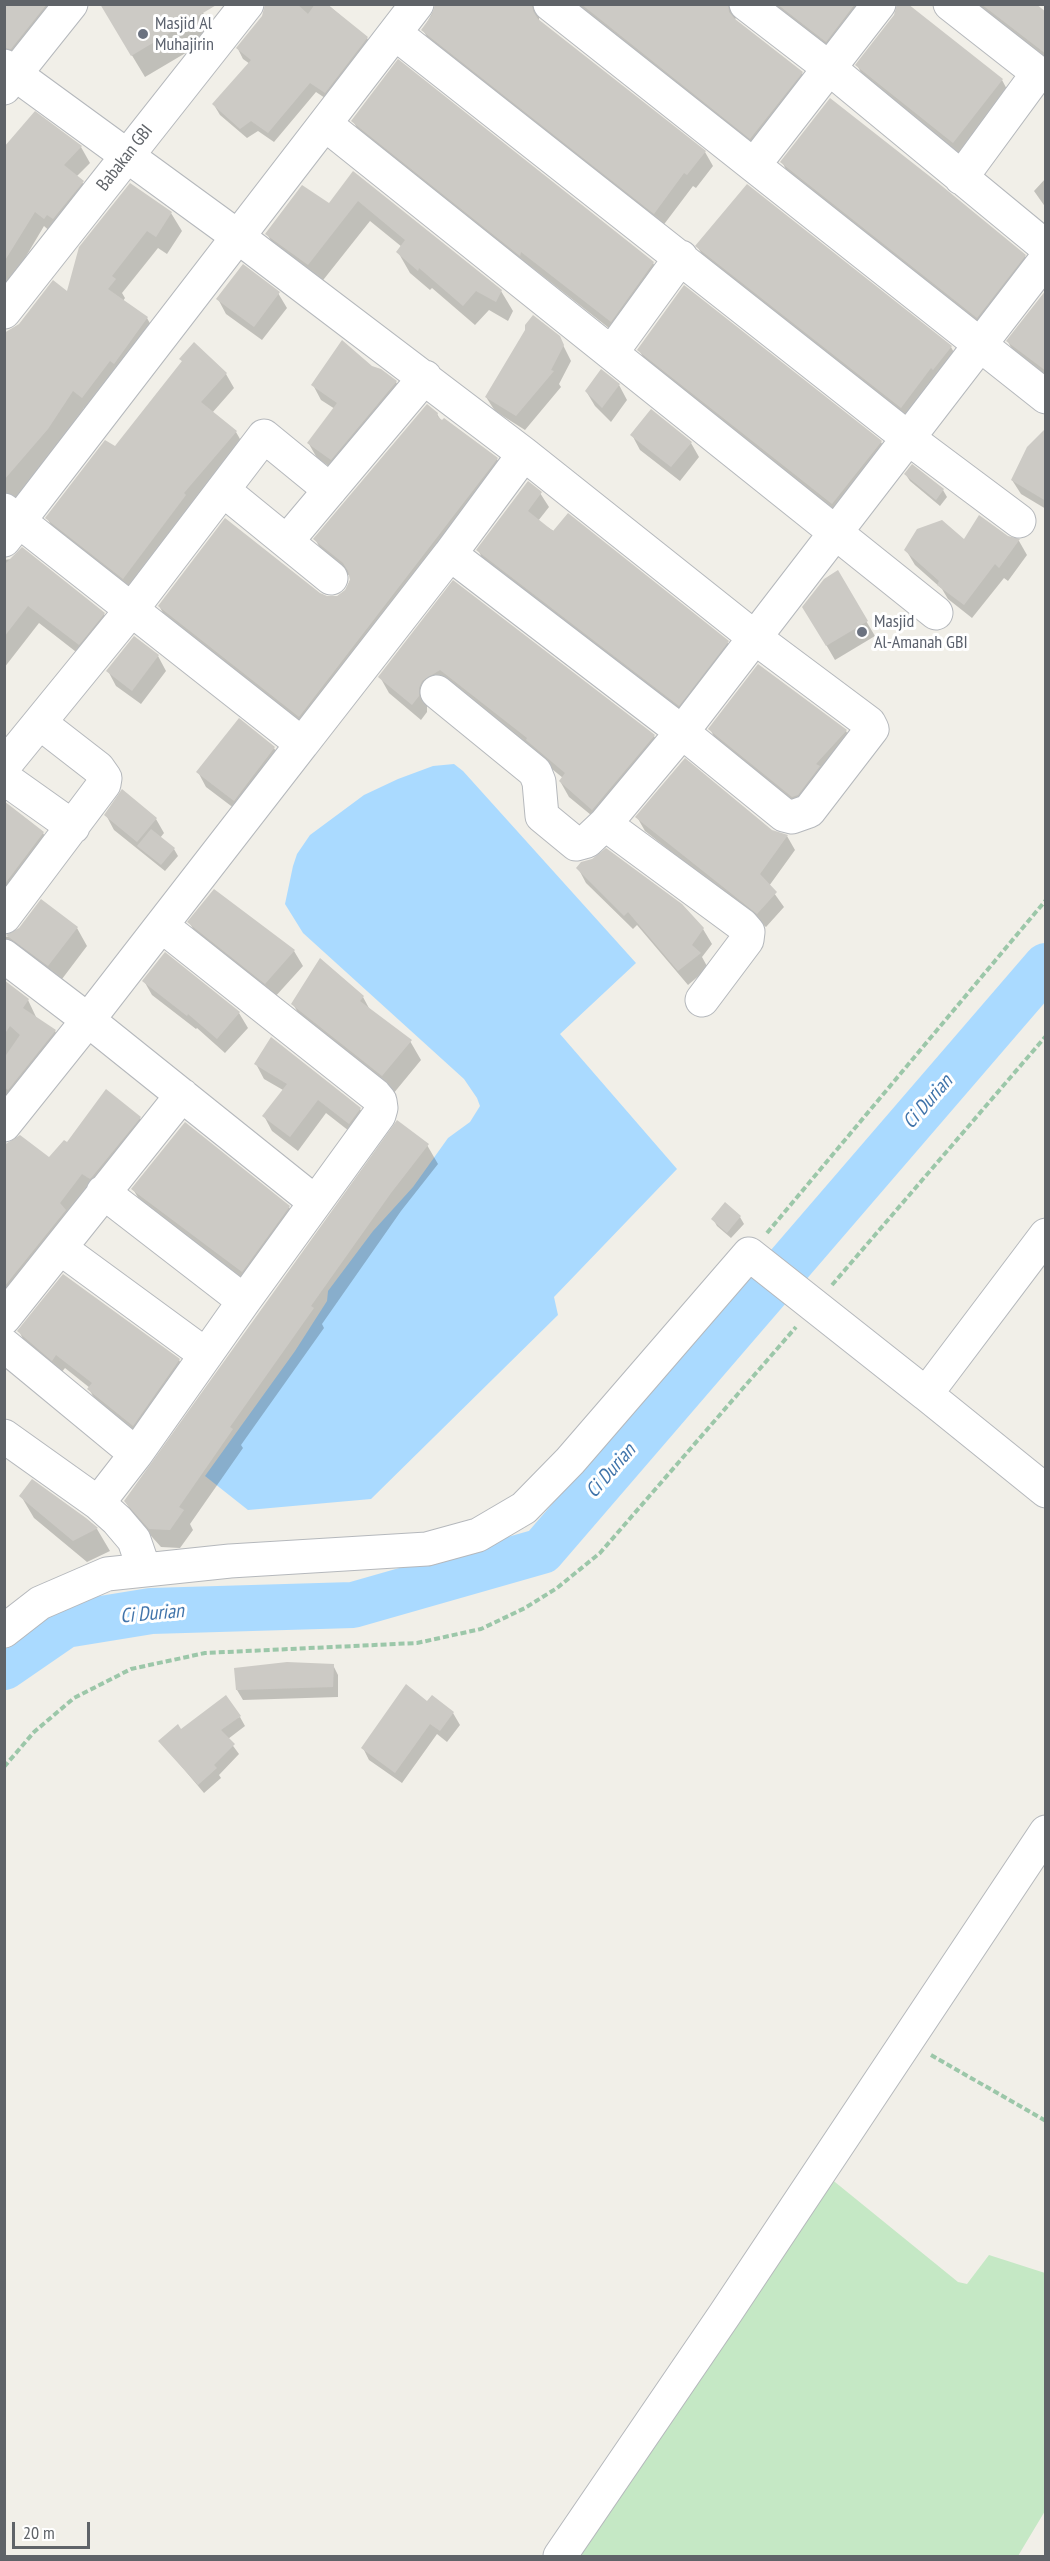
<!DOCTYPE html>
<html>
<head>
<meta charset="utf-8">
<style>
  body { margin:0 }
  #map { position:relative; width:1050px; height:2561px; overflow:hidden; background:#f1efe8; font-family:"PT Sans Narrow",sans-serif }
  canvas { display:block }
  .frame { position:absolute; inset:0; border:6px solid #5f6368; pointer-events:none }
  .scale { position:absolute; left:12px; top:2522px; width:78px; height:27px; box-sizing:border-box; border:3px solid #5f6368; border-top:0; padding-left:8px; font-size:18px; line-height:21px; white-space:nowrap; color:#5f6368; -webkit-text-stroke:4px #fff; paint-order:stroke }
</style>
</head>
<body>
<div id="map">
<canvas width="1050" height="2561"></canvas>
<div class="frame"></div>
<div class="scale">20 m</div>
</div>
<script>
const ctx = document.querySelector('canvas').getContext('2d');
ctx.lineJoin = 'round';
function fillPath(path, color) {
  ctx.fillStyle = color;
  ctx.fill(path, 'evenodd');
}
function toPath(rows) {
  const path = new Path2D();
  for (const r of rows) {
    path.moveTo(r[0], r[1]);
    for (let i = 2; i < r.length; i += 2) path.lineTo(r[i], r[i + 1]);
  }
  return path;
}
function strokePath(path, color, width, dash) {
  ctx.strokeStyle = color;
  ctx.lineWidth = width;
  ctx.lineCap = dash ? 'butt' : 'round';
  ctx.setLineDash(dash || []);
  ctx.stroke(path);
}
function drawText(font, color, halo, rows, align = 'center') {
  ctx.font = font + ' "PT Sans Narrow",sans-serif';
  ctx.lineWidth = 6;
  ctx.setLineDash([]);
  ctx.textBaseline = 'middle';
  ctx.strokeStyle = halo;
  ctx.fillStyle = color;
  for (const [text, x, y, turn = 0] of rows) {
    ctx.save();
    ctx.translate(x, y);
    ctx.rotate((+turn || 0) * Math.PI / 180);
    ctx.textAlign = isNaN(turn) ? turn : align;
    if (halo) ctx.strokeText(text, 0, 0);
    ctx.fillText(text, 0, 0);
    ctx.restore();
  }
}
const green = toPath([
  [830,2178,958,2282,967,2284,989,2255,1045,2273,1045,2511,1018,2556,573,2556]
]);
const water = toPath([
  [454,764,463,771,636,963,560,1034,677,1169,554,1297,558,1315,371,1499,248,1510,205,1476,295,1351,327,1301,328,1291,373,1231,413,1187,448,1138,470,1122,480,1106,477,1098,464,1079,303,933,285,904,293,866,297,854,310,835,364,795,398,779,433,766]
]);
const shadow = toPath([
  [4,4,57,4,22,64,4,48],
  [101,4,198,4,216,35,145,77],
  [266,4,327,4,367,38,373,48,331,102,316,92,274,142,258,131,247,138,220,115,214,105,250,64,243,59,238,49,263,16],
  [437,4,545,4,539,17,539,21,705,152,713,166,696,188,693,186,662,227,431,44,423,30],
  [573,4,742,4,738,7,735,21,802,73,810,86,759,152],
  [769,4,875,4,834,55],
  [974,4,1034,4,1046,14,1046,60],
  [857,65,1002,80,1010,95,962,157,865,80],
  [35,114,81,147,90,163,76,177,82,182,91,197,53,234,44,226,12,280,9,279,4,284,4,150],
  [353,121,653,263,662,277,619,336,530,266,528,269,361,135],
  [782,162,1025,256,1033,270,986,332,790,177],
  [354,173,501,291,513,311,508,321,489,310,475,325,432,288,430,290,410,273,398,252,402,247,370,221,320,284,279,254,267,234,330,205],
  [1046,178,1046,208,1034,191],
  [130,185,171,213,182,231,167,254,158,248,122,293,125,298,123,301,147,318,157,336,92,415,84,408,58,448,4,513,4,343,68,294],
  [697,246,951,347,959,362,909,422,706,261],
  [278,293,287,308,262,340,226,314,218,299],
  [1046,293,1046,379,1016,356,1008,342],
  [559,337,571,361,559,384,561,387,525,430,495,411,486,397],
  [639,350,881,442,889,457,841,517,647,364],
  [181,360,226,374,234,388,212,413,236,432,244,446,131,592,55,532,47,518,115,448,183,362],
  [371,368,396,382,404,397,340,474,317,458,309,444,335,409,321,400,313,385],
  [619,385,627,400,611,422,595,406,586,391],
  [437,414,442,422,497,459,506,475,308,732,169,623,159,606,319,594,327,598,338,597,346,591,351,577,324,555,315,539],
  [1046,430,1046,509,1021,494,1012,480],
  [632,435,691,443,699,457,680,481,640,450],
  [906,475,943,490,947,497,940,506,910,481],
  [540,493,549,507,538,521,727,642,736,656,687,719,486,565,478,550],
  [1007,537,1019,541,1027,555,1008,581,1004,578,972,618,948,599,942,589,915,565,906,550],
  [11,559,104,614,114,632,89,662,39,623,4,668,4,560],
  [837,572,875,636,835,660,804,607],
  [454,582,654,736,663,752,602,824,569,797,560,781,563,778,536,756,427,705,427,712,421,720,389,693,380,677],
  [135,638,158,656,166,671,141,704,116,686,108,671],
  [759,666,846,731,855,746,801,811,718,744,710,729],
  [274,748,282,762,243,815,206,787,198,772],
  [4,804,43,833,54,851,4,917],
  [106,815,156,819,164,833,160,838,174,849,178,856,165,871,114,830],
  [637,817,771,831,787,836,795,850,769,886,784,907,766,927,645,831],
  [578,868,681,905,703,929,712,944,702,957,708,968,688,985,637,925,633,929,586,883],
  [215,891,294,951,303,966,274,998,198,937,189,922],
  [77,928,87,946,59,983,4,959,4,937],
  [165,954,239,1013,248,1028,225,1053,197,1028,196,1029,152,995,144,981],
  [4,982,28,1000,37,1019,55,1031,65,1049,4,1125],
  [363,997,370,1010,410,1041,421,1060,393,1094,304,1023,293,1004],
  [256,1064,360,1109,368,1123,358,1138,326,1113,298,1151,272,1131,264,1116,283,1090,264,1079],
  [140,1118,150,1136,4,1318,4,1145,12,1144,49,1159,67,1144],
  [427,1145,438,1164,401,1211,322,1324,324,1328,241,1445,243,1448,190,1524,193,1530,180,1548,161,1547,136,1519,125,1501],
  [133,1189,289,1207,300,1226,253,1290,144,1208],
  [740,1217,744,1224,731,1238,717,1226,713,1219],
  [19,1331,179,1360,187,1374,141,1439,97,1403,89,1389,90,1388,65,1368,61,1373,26,1345],
  [32,1481,97,1529,110,1551,87,1562,34,1518,21,1496],
  [333,1665,338,1675,338,1697,243,1700,237,1690],
  [428,1703,453,1713,460,1725,447,1742,437,1734,402,1783,369,1760,363,1748],
  [240,1717,245,1726,228,1739,239,1754,219,1775,221,1778,204,1793,160,1741,181,1731]
]);
const river = toPath([
  [4,1667,65,1625,151,1611,353,1605,542,1551,1046,966]
]);
const building = toPath([
  [4,4,47,4,11,49,4,48],
  [100,4,218,4,131,56],
  [265,4,297,4,308,14,315,4,327,4,368,37,325,93,310,83,268,133,251,121,240,129,212,104,251,60,236,48,262,16],
  [435,4,532,4,533,11,538,19,706,151,687,175,684,173,654,214,421,30,432,15],
  [581,4,728,4,729,12,735,19,803,72,750,139],
  [777,4,855,4,826,42],
  [897,4,908,4,1003,79,953,143,855,65,894,15],
  [981,4,1036,4,1046,12,1046,54],
  [398,59,654,262,611,322,521,252,520,256,351,121],
  [830,98,937,182,1026,255,977,318,780,162],
  [35,111,82,146,64,165,84,181,53,219,47,215,44,219,35,212,4,262,4,147],
  [353,171,502,290,496,302,476,291,463,306,419,268,418,271,396,252,405,240,358,201,308,265,265,234,302,185,329,203],
  [130,183,172,212,156,237,147,231,112,276,116,279,108,289,148,317,114,364,110,361,82,398,73,391,48,429,4,480,4,333,19,324,53,280,67,291,79,247],
  [747,184,952,346,933,370,931,368,901,408,695,246],
  [243,264,280,292,254,327,216,299],
  [684,285,882,441,832,504,637,350],
  [1046,290,1046,371,1006,341],
  [533,315,560,336,564,345,551,370,554,371,516,416,485,397,525,330,525,325],
  [342,340,372,366,381,369,397,381,331,460,307,443,337,403,311,385],
  [194,342,227,373,201,402,237,431,184,493,186,495,123,579,45,518,105,440,115,446,182,361,179,359],
  [601,369,620,384,602,408,585,391],
  [427,404,438,413,437,416,442,420,444,418,498,458,299,717,158,606,225,518,320,593,327,596,337,596,345,590,350,580,348,571,343,563,313,539],
  [651,409,692,442,671,467,630,435],
  [1046,428,1046,501,1011,480,1027,447],
  [912,464,944,489,936,500,904,474],
  [528,481,542,492,528,511,553,531,568,513,729,641,679,706,476,550],
  [979,515,1008,536,1020,539,999,568,995,564,964,605,937,585,939,581,904,550,917,529,942,520,964,539],
  [22,547,105,613,79,645,28,606,4,637,4,565],
  [838,570,868,621,826,646,802,607,824,579],
  [453,580,655,735,592,810,559,781,565,773,526,740,527,738,440,670,422,681,419,688,419,696,412,705,378,677],
  [134,636,159,655,132,691,106,671],
  [758,664,847,730,816,764,820,766,798,795,792,797,708,729],
  [239,718,275,747,234,801,196,772],
  [685,758,772,830,788,835,760,874,777,892,757,914,635,817],
  [122,789,157,818,137,842,104,815],
  [4,801,44,832,4,885],
  [151,829,175,848,161,865,137,846],
  [606,848,682,904,704,928,692,945,701,953,678,971,628,912,624,916,576,868,581,862,592,859],
  [214,889,295,950,265,984,187,922],
  [41,899,78,927,48,966,6,935,19,928],
  [165,952,240,1012,217,1039,188,1014,187,1016,142,981],
  [320,958,364,996,360,1001,412,1040,382,1076,291,1004],
  [4,980,29,999,23,1008,56,1030,8,1090,4,1087,4,1058,20,1035,10,1026,4,1035],
  [271,1037,361,1108,349,1124,318,1100,290,1137,262,1116,287,1084,254,1064],
  [106,1089,141,1117,92,1177,90,1179,82,1174,60,1203,66,1210,4,1287,4,1145,20,1135,49,1157,64,1140,67,1142],
  [397,1120,429,1144,391,1193,311,1306,314,1308,230,1427,233,1429,179,1507,184,1510,170,1530,149,1529,124,1501],
  [185,1122,290,1206,242,1272,131,1189],
  [725,1202,741,1216,727,1233,711,1219],
  [63,1274,180,1359,133,1426,87,1389,92,1383,56,1355,52,1361,17,1331],
  [32,1479,86,1518,98,1528,73,1541,19,1496],
  [287,1662,334,1664,333,1687,236,1690,234,1668],
  [406,1684,427,1701,432,1695,454,1712,440,1731,430,1724,395,1773,361,1748],
  [226,1695,241,1716,221,1730,235,1744,214,1765,217,1768,198,1785,158,1741,178,1724,181,1729]
]);
const path = toPath([
  [767,1233,1046,900],
  [832,1285,1046,1036],
  [4,1767,34,1732,74,1698,131,1669,205,1653,417,1643,481,1629,525,1608,557,1588,600,1553,796,1327],
  [931,2055,1046,2121]
]);
const minor = toPath([
  [550,4,1046,397],
  [746,4,829,68,1046,247],
  [950,4,1038,73,961,178],
  [396,34,908,438,1019,521],
  [4,66,237,236,524,454],
  [4,88,71,4],
  [325,124,936,613],
  [754,165,879,4],
  [4,312,247,4],
  [612,352,681,257],
  [223,490,331,578],
  [4,510,19,521,417,4],
  [4,540,19,521,302,744,450,554,682,732,1046,259],
  [287,541,425,377],
  [437,692,535,772,539,782,542,816,576,844,587,841,605,824,682,732,784,815,792,817,809,811,872,729,869,723,754,637,524,454,450,554],
  [4,766,132,609,264,436,330,490],
  [4,778,73,827],
  [605,824,742,925,748,932,747,940,702,1000],
  [4,917,104,784,105,778,98,768,40,723],
  [4,956,88,1020,302,744],
  [4,1125,88,1020,315,1202],
  [103,1192,244,1301],
  [1046,1235,926,1394,1046,1491],
  [60,1248,206,1355],
  [4,1318,182,1095],
  [4,1345,136,1454],
  [4,1436,98,1503,136,1454,244,1301,379,1115,381,1108,380,1101,375,1095,162,926],
  [98,1503,117,1520,134,1540,144,1569],
  [4,1631,40,1603,107,1574,230,1561,427,1549,478,1535,524,1508,570,1461,749,1254,926,1394],
  [560,2556,725,2314,1046,1832]
]);
const markers = [
  [143,34,6,"#6b7280"],
  [862,632,6,"#6b7280"]
];
const worshipNames = [
  ["Masjid Al",155,24],
  ["Muhajirin",155,45],
  ["Masjid",874,622],
  ["Al-Amanah GBI",874,643]
];
const streetNames = [
  ["Babakan GBI",125,158,-52]
];
const waterNames = [
  ["Ci Durian",928,1102,-49],
  ["Ci Durian",611,1471,-49],
  ["Ci Durian",152,1614,-5]
];
fillPath(green, '#c5e8c5');
fillPath(water, '#aadaff');
fillPath(shadow, '#0003');
strokePath(river, '#aadaff', 46);
fillPath(building, '#cccac5');
strokePath(minor, '#b5b8bc', 35);
strokePath(path, '#9cc7a9', 4, [6, 3]);
strokePath(minor, '#fff', 33);
for (const [x, y, r, color] of markers) {
  const dot = new Path2D();
  dot.arc(x, y, r, 0, 2 * Math.PI);
  ctx.fillStyle = color;
  ctx.fill(dot);
  strokePath(dot, '#fff', 2);
}
drawText('18px', '#5b616d', '#fff', worshipNames, 'left');
drawText('18px', '#5f6368', '#fff', streetNames);
drawText('italic 20px', '#4174aa', '#fff', waterNames);
</script>
</body>
</html>
